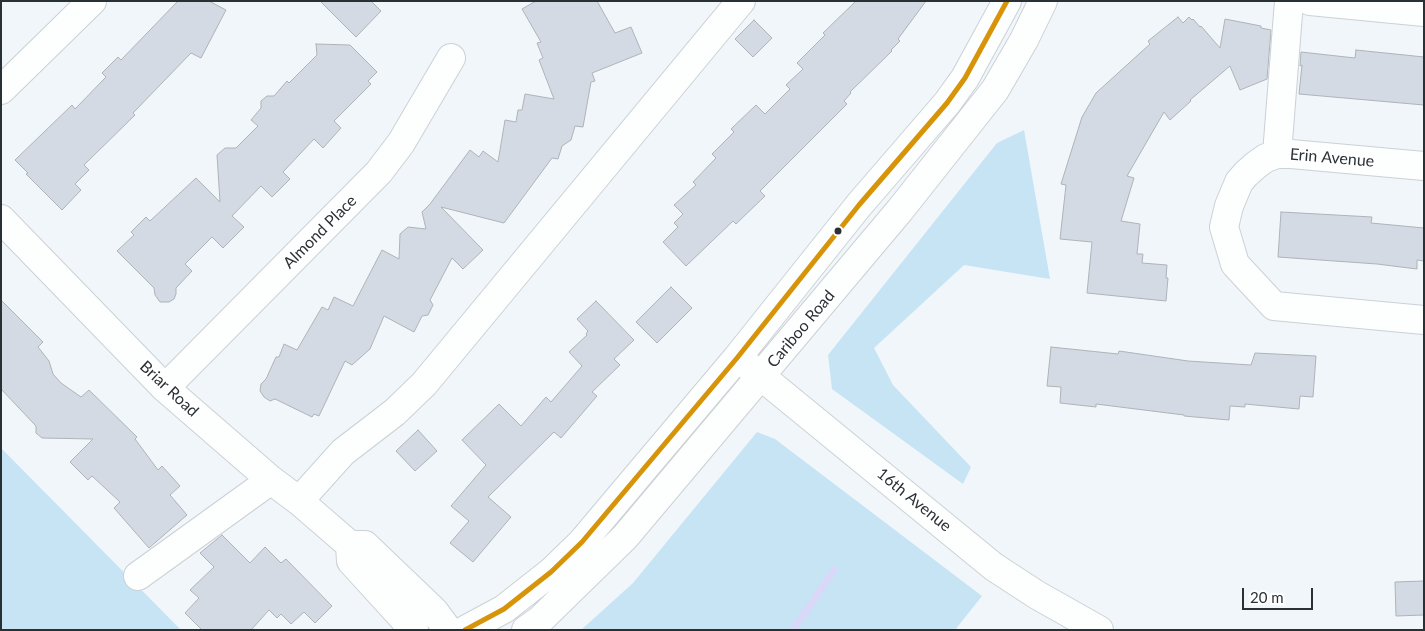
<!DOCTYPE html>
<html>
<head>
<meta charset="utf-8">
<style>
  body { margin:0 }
  #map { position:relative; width:1425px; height:631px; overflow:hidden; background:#f0f6fa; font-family:Lato,sans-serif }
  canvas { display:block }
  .frame { position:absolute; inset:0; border:2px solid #2a3135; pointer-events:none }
  .scale { position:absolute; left:1242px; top:588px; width:71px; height:22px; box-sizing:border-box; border:2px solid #2a3135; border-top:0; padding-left:6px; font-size:15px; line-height:18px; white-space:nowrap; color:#2a3135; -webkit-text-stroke:4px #fff; paint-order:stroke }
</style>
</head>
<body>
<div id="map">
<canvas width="1425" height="631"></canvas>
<div class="frame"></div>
<div class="scale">20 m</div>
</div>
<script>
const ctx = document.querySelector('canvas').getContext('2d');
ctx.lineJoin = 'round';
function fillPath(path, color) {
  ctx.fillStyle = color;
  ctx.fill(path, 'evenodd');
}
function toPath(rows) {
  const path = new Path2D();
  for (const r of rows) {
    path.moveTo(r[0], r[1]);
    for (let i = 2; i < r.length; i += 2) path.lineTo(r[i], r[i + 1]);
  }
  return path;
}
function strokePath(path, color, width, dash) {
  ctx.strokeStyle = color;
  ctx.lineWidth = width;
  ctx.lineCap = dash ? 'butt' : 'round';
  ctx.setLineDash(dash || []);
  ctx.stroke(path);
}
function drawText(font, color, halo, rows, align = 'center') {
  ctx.font = font + ' Lato,sans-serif';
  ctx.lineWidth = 4;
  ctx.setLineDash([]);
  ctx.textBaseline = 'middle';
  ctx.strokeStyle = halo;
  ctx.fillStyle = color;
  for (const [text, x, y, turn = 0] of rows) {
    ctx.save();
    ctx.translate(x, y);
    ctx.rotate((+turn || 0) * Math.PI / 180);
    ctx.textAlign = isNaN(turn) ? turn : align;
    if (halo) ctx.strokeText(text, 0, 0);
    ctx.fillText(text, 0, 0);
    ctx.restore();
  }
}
const green = toPath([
  [1024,130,1050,279,964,265,874,348,893,385,971,467,963,484,832,389,828,355,997,143],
  [757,432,775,439,982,596,955,630,581,630,633,583],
  [1,448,181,630,1,630]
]);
const stream = toPath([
  [793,630,834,570]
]);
const building = toPath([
  [178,1,209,1,226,10,201,58,191,53,133,113,135,115,84,165,89,170,75,184,81,190,62,210,26,174,28,173,15,160,72,105,75,109,106,77,102,73,118,57,121,60,178,1],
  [320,1,371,1,381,11,356,37,320,1],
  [536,1,597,1,615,33,631,27,642,53,592,73,595,81,591,82,583,127,575,126,571,140,562,146,558,159,552,158,504,223,441,207,483,250,463,269,452,258,430,300,433,305,428,315,422,316,414,332,384,316,370,349,352,365,345,361,319,416,314,414,312,417,275,399,270,401,264,397,260,391,261,384,266,379,276,357,279,357,284,344,297,350,322,307,328,310,334,297,353,306,382,250,399,259,400,234,408,227,426,229,422,212,430,204,470,150,479,157,483,151,498,162,505,120,516,122,518,110,522,110,525,94,554,99,539,60,543,58,537,43,541,42,522,9,536,1],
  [856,1,926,1,898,39,900,41,891,50,892,51,850,92,851,93,844,101,847,104,760,191,765,196,736,224,733,221,686,266,663,242,678,227,674,223,683,214,674,205,696,185,693,182,716,158,712,154,734,132,731,129,756,105,765,114,790,89,786,85,803,69,797,63,825,35,823,33,856,1],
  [1178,17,1183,23,1189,17,1192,20,1193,19,1200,27,1201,26,1220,48,1225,19,1261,26,1261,28,1271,30,1267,79,1240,90,1230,66,1190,100,1191,101,1170,120,1164,112,1127,176,1134,178,1121,221,1140,224,1137,254,1143,254,1142,263,1167,265,1166,278,1168,278,1166,301,1087,293,1092,242,1060,239,1066,185,1061,184,1082,117,1096,93,1150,44,1148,41,1178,17],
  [754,20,772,38,753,57,735,39,754,20],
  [316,44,350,45,377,72,368,81,371,84,334,121,341,128,323,148,314,139,283,172,290,179,272,197,261,186,232,216,244,227,223,248,212,237,185,264,192,271,176,288,176,294,174,299,169,302,160,302,155,295,154,288,117,251,134,235,131,232,146,217,150,221,196,178,220,202,217,155,225,148,236,148,258,126,251,120,261,108,261,101,267,96,274,96,287,81,289,83,317,55,316,44],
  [1356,50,1424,57,1424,105,1299,94,1302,65,1300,66,1301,52,1355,58,1356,50],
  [1281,212,1372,217,1371,223,1424,228,1424,261,1417,260,1417,269,1377,264,1278,257,1281,212],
  [671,287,692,308,657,343,636,322,671,287],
  [1,300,43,342,38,347,49,361,53,374,61,383,81,397,89,390,137,437,135,439,158,470,162,466,180,486,170,495,187,515,149,548,114,508,120,502,92,476,88,480,70,462,93,439,42,438,36,433,36,426,1,389,1,300],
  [596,301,634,340,614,359,620,365,592,392,597,396,561,438,554,432,488,497,511,517,473,562,450,543,469,521,451,506,486,465,462,440,499,404,521,426,546,397,551,402,582,366,569,352,587,335,586,334,588,331,577,319,596,301],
  [1051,347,1118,354,1119,351,1188,361,1251,365,1255,353,1316,356,1313,397,1300,396,1299,409,1245,404,1245,407,1230,406,1229,420,1184,416,1184,415,1096,404,1096,407,1060,403,1061,387,1047,386,1051,347],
  [418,430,437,451,415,471,396,451,418,430],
  [222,535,250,563,265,547,281,563,286,559,332,606,315,623,304,612,291,624,281,614,277,618,269,610,251,630,202,630,185,613,199,598,190,590,214,567,200,553,222,535],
  [1424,581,1424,615,1396,616,1395,582,1424,581]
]);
const minor = toPath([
  [1310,1,1424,12],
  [1,90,92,1],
  [1277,154,1289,1],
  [1424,166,1291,154,1277,154,1266,158,1256,165,1246,174,1239,182,1229,206,1224,227,1235,264,1274,306,1424,320],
  [1,219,165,388,271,480,299,501,350,545,365,545,434,611,448,630],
  [746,364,994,567,1037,595,1099,630],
  [165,388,379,172,401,143,451,58],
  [299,501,343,452,395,412,424,384,741,1],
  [350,545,351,561,414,630],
  [138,576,271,480],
  [465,630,504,609,551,572,582,542,737,358,859,205,947,103,965,78,1007,1],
  [526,630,540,620,625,537,900,210,995,90,1024,40,1043,1]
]);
const bus1 = toPath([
  [465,630,504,609,551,572,582,542,737,358,859,205,947,103,965,78,1007,1]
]);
const markers = [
  [838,231,4.5,"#2a3135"]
];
const streetNames = [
  ["Erin Avenue",1332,158,5],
  ["Almond Place",320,232,-45],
  ["Cariboo Road",801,329,-50],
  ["Briar Road",169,389,43],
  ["16th Avenue",914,500,39]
];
fillPath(green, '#c7e4f4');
strokePath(stream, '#d9d8f9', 7);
fillPath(building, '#d3dae4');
strokePath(building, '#afb3b8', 1);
strokePath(minor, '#cbd1d5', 30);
strokePath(minor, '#fdfefe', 28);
strokePath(bus1, '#d89408', 5);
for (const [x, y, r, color] of markers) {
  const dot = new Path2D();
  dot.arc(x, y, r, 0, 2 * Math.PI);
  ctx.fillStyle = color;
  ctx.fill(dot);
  strokePath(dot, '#fff', 2);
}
drawText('16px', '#2a3135', '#fff', streetNames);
</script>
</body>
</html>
